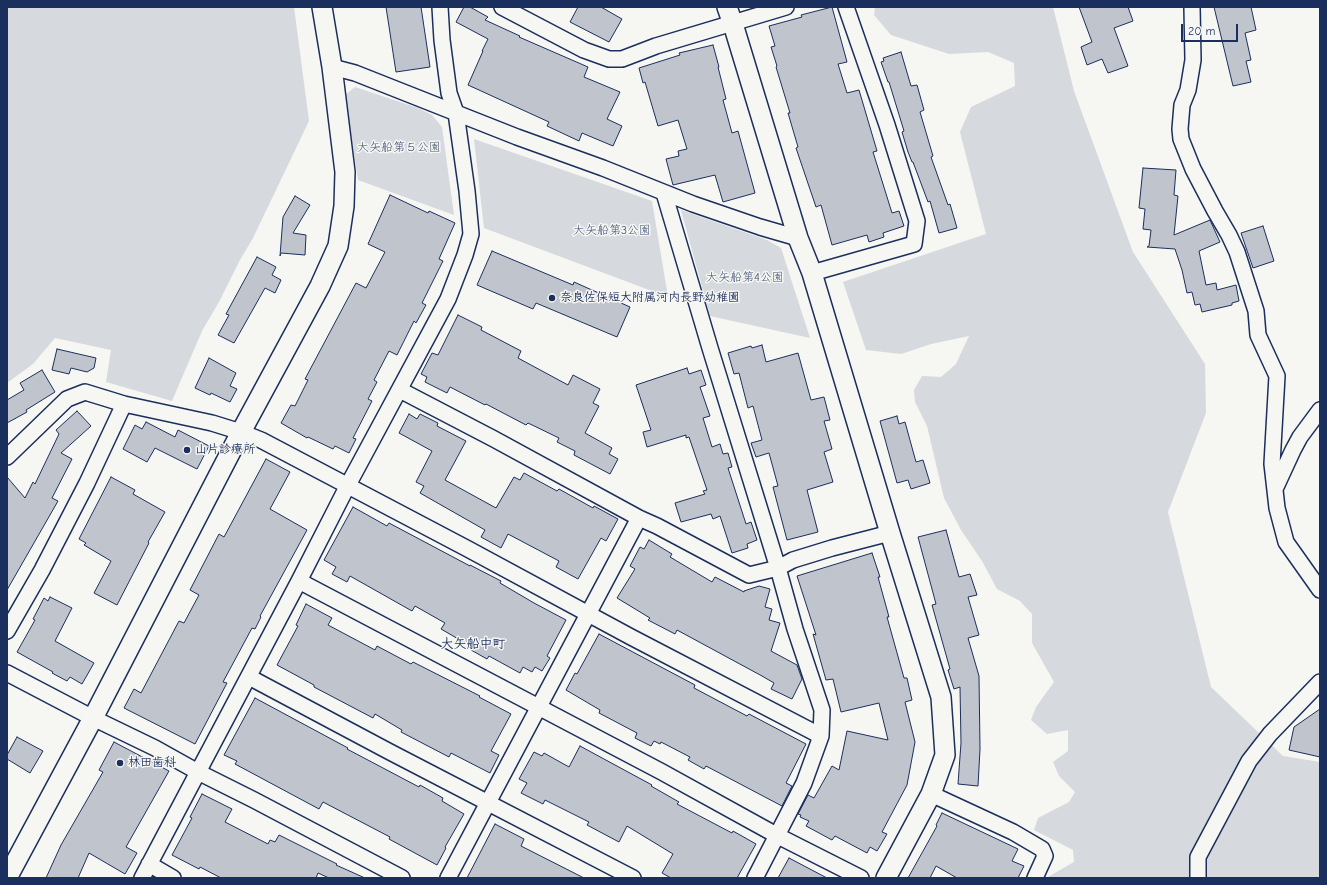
<!DOCTYPE html>
<html>
<head>
<meta charset="utf-8">
<style>
  body { margin:0 }
  #map { position:relative; width:1327px; height:885px; overflow:hidden; background:#f6f6f2; font-family:"Comic Neue",sans-serif }
  canvas { display:block }
  .frame { position:absolute; inset:0; border:8px solid #1b2f5e; pointer-events:none }
  .scale { position:absolute; left:1181px; top:24px; width:57px; height:18px; box-sizing:border-box; border:2px solid #1b2f5e; border-top:0; padding-left:5px; font-size:12px; line-height:14px; white-space:nowrap; color:#1b2f5e; -webkit-text-stroke:3px #f6f6f2; paint-order:stroke }
</style>
</head>
<body>
<div id="map">
<canvas width="1327" height="885"></canvas>
<div class="frame"></div>
<div class="scale">20 m</div>
</div>
<script>
const ctx = document.querySelector('canvas').getContext('2d');
ctx.lineJoin = 'round';
function fillPath(path, color) {
  ctx.fillStyle = color;
  ctx.fill(path, 'evenodd');
}
function toPath(rows) {
  const path = new Path2D();
  for (const r of rows) {
    path.moveTo(r[0], r[1]);
    for (let i = 2; i < r.length; i += 2) path.lineTo(r[i], r[i + 1]);
  }
  return path;
}
function strokePath(path, color, width, dash) {
  ctx.strokeStyle = color;
  ctx.lineWidth = width;
  ctx.lineCap = dash ? 'butt' : 'round';
  ctx.setLineDash(dash || []);
  ctx.stroke(path);
}
function drawText(font, color, halo, rows, align = 'center') {
  ctx.font = font + ' "Comic Neue","Klee One",sans-serif';
  ctx.lineWidth = 3;
  ctx.setLineDash([]);
  ctx.textBaseline = 'middle';
  ctx.strokeStyle = halo;
  ctx.fillStyle = color;
  for (const [text, x, y, turn = 0] of rows) {
    ctx.save();
    ctx.translate(x, y);
    ctx.rotate((+turn || 0) * Math.PI / 180);
    ctx.textAlign = isNaN(turn) ? turn : align;
    if (halo) ctx.strokeText(text, 0, 0);
    ctx.fillText(text, 0, 0);
    ctx.restore();
  }
}
const green = toPath([
  [7,7,294,7,309,121,253,238,240,260,219,302,202,331,172,401,106,382,111,350,55,338,33,364,7,383],
  [875,7,1053,7,1074,91,1133,252,1205,364,1206,413,1168,512,1211,687,1283,756,1320,762,1320,878,1046,878,1074,862,1073,850,1034,830,1038,818,1069,802,1075,792,1059,776,1053,762,1068,751,1068,730,1047,734,1031,720,1036,707,1054,682,1032,643,1032,614,1020,601,997,589,982,561,961,530,944,498,927,426,915,402,914,390,922,376,941,377,956,364,969,336,931,344,901,354,866,350,843,282,986,234,960,132,971,107,1015,86,1014,63,988,52,949,54,891,35,874,15],
  [355,87,418,108,432,115,442,127,454,215,358,180,345,95],
  [474,139,652,201,668,297,484,228],
  [681,210,767,240,781,248,810,338,710,316]
]);
const building = toPath([
  [386,7,421,7,430,67,396,72,386,7],
  [464,7,470,7,488,17,485,20,520,36,519,37,588,67,584,77,620,92,607,119,622,126,613,146,582,133,579,141,547,126,549,122,468,85,483,51,482,51,488,39,456,22,464,7],
  [578,7,601,7,622,19,609,42,570,22,578,7],
  [832,7,847,62,838,64,847,93,859,90,877,151,873,152,892,213,899,211,904,226,883,233,884,237,869,242,867,235,832,245,821,205,816,207,796,148,798,147,788,113,790,113,776,67,777,66,771,47,775,46,769,26,802,17,801,15,832,7],
  [1079,7,1128,7,1133,21,1114,28,1128,66,1108,73,1102,59,1087,65,1081,47,1092,42,1079,7],
  [1214,7,1251,7,1256,30,1245,33,1251,60,1246,61,1251,82,1233,86,1214,7],
  [713,45,719,67,718,67,726,99,723,100,732,133,738,131,755,193,723,202,715,175,673,185,666,159,679,156,678,151,687,149,678,120,658,126,645,82,643,83,639,68,680,55,679,53,713,45],
  [901,52,911,86,917,85,924,110,920,112,933,156,931,157,948,205,950,204,957,228,939,233,930,201,928,202,913,162,912,162,908,152,902,132,904,131,889,82,888,82,881,62,884,61,883,58,901,52],
  [1143,168,1176,170,1174,195,1178,196,1174,235,1210,220,1220,242,1199,251,1206,285,1216,283,1217,290,1236,285,1239,301,1232,303,1232,305,1202,312,1200,304,1195,305,1192,292,1187,293,1182,270,1175,249,1147,247,1149,246,1151,230,1143,229,1145,209,1139,208,1143,168],
  [390,195,428,213,429,211,455,223,439,259,443,261,422,303,426,305,416,323,414,321,397,355,389,351,374,380,377,382,368,399,372,401,353,438,356,439,349,453,335,446,333,449,308,437,307,438,281,423,291,405,295,406,308,380,305,379,356,283,366,288,385,252,368,244,390,195],
  [295,196,310,205,293,233,306,235,305,255,281,253,280,256,283,217,295,196],
  [1263,226,1274,261,1253,268,1241,233,1263,226],
  [492,251,573,285,574,282,630,307,617,337,536,303,533,309,477,285,492,251],
  [257,257,276,267,272,275,281,280,275,293,265,288,234,343,218,335,229,315,226,314,257,257],
  [458,315,482,327,481,330,521,351,518,358,568,385,573,375,600,389,593,403,599,406,585,433,612,448,609,454,618,459,610,474,574,455,575,451,557,442,559,438,528,423,526,425,486,404,485,405,450,387,447,393,425,382,427,377,421,374,432,353,438,355,458,315],
  [762,345,766,362,798,353,811,400,824,397,830,420,824,421,832,449,824,452,833,482,807,490,818,532,787,540,773,487,778,486,769,453,756,457,751,443,762,440,753,406,748,408,739,373,734,374,728,353,751,346,752,348,762,345],
  [57,349,96,358,94,368,87,372,71,368,69,374,52,370,57,349],
  [209,358,236,373,230,386,237,389,230,402,211,393,210,395,195,388,209,358],
  [687,368,689,374,701,370,706,385,700,387,710,416,703,418,712,447,720,444,723,454,728,453,732,467,728,468,746,524,751,522,757,540,747,544,748,548,732,553,720,516,713,519,711,514,681,522,675,503,705,494,703,491,707,490,689,437,686,438,686,435,647,447,643,432,651,430,636,385,687,368],
  [42,370,55,392,26,410,27,412,7,423,7,400,24,390,20,383,42,370],
  [77,411,91,426,61,453,72,459,52,498,58,501,7,590,7,477,25,498,33,482,35,484,59,434,56,430,77,411],
  [409,414,417,419,420,414,438,423,437,426,466,441,445,480,496,508,514,477,520,480,524,473,557,491,559,489,593,508,594,506,618,519,606,541,601,538,578,579,556,567,559,561,508,534,501,548,481,537,485,530,420,493,424,486,416,482,432,451,399,433,409,414],
  [897,416,899,424,905,422,916,462,923,460,930,483,911,489,908,480,897,483,880,421,897,416],
  [146,422,175,437,178,430,209,446,197,469,155,448,147,462,123,449,135,425,142,429,146,422],
  [266,459,290,472,270,509,307,530,260,616,261,617,255,629,252,628,223,682,227,683,195,744,124,708,134,689,141,693,179,621,184,623,199,595,190,590,219,534,224,537,266,459],
  [111,477,135,490,133,494,165,512,148,542,149,543,117,605,94,593,111,561,84,545,86,543,79,539,111,477],
  [353,507,387,526,389,523,470,566,470,565,501,581,500,583,534,603,566,620,547,656,550,658,542,671,535,667,532,672,523,667,520,673,489,656,487,659,471,650,472,647,441,629,445,623,415,606,412,611,350,576,347,582,332,574,336,567,324,560,353,507],
  [946,530,959,577,970,574,977,595,968,597,979,635,968,638,979,676,980,749,978,786,958,784,961,743,960,687,954,689,948,670,950,669,932,605,936,604,918,537,946,530],
  [649,540,672,554,670,557,712,582,715,577,744,592,744,591,759,586,770,589,765,607,772,609,769,620,780,623,771,651,797,665,802,679,792,699,771,689,774,683,762,676,677,630,675,634,648,620,650,618,617,598,635,569,630,566,640,547,644,549,649,540],
  [872,553,880,577,878,577,889,617,887,617,904,678,907,678,912,700,905,702,915,742,907,785,882,832,887,834,877,851,870,847,867,853,835,836,832,840,806,826,809,821,800,817,801,815,798,814,808,795,814,798,832,766,839,770,847,731,888,740,879,703,841,712,833,679,826,680,813,634,816,635,797,576,872,553],
  [50,597,72,608,55,641,94,663,82,684,70,677,67,681,52,673,53,672,17,652,35,620,33,619,44,598,48,601,50,597],
  [306,604,332,618,328,625,375,650,377,646,411,664,413,662,480,696,479,697,511,714,491,751,499,755,490,773,451,753,449,757,401,732,402,730,375,714,373,718,314,687,314,685,277,665,298,626,296,625,306,604],
  [599,634,695,685,694,688,747,716,749,714,806,744,786,783,792,786,782,806,706,766,704,769,688,760,690,757,661,742,660,744,654,741,651,746,635,738,637,733,599,713,600,710,566,690,575,673,577,674,599,634],
  [255,698,348,748,347,749,419,787,420,785,443,798,442,801,464,814,445,847,446,848,437,865,389,839,390,837,323,802,319,809,235,764,237,761,224,755,255,698],
  [1320,709,1320,757,1289,750,1294,727,1320,709],
  [17,737,43,751,30,773,7,759,7,755,17,737],
  [114,742,169,771,126,847,137,853,125,874,89,853,78,878,46,878,61,845,103,772,99,770,114,742],
  [580,746,652,785,651,786,679,802,677,804,732,833,733,831,756,844,737,878,671,878,662,873,673,854,627,826,619,842,587,825,589,822,545,800,543,804,521,793,527,783,519,779,534,752,542,756,544,753,569,767,580,746],
  [202,794,232,809,225,822,268,844,270,840,275,842,279,835,337,864,336,865,365,878,329,878,318,873,316,878,221,878,200,867,199,869,172,855,192,818,190,817,202,794],
  [942,813,1018,849,1012,861,1024,866,1018,878,957,878,936,866,930,878,908,878,937,826,936,825,942,813],
  [495,824,524,839,521,846,584,878,467,878,495,824],
  [789,858,827,878,778,878,789,858]
]);
const minor = toPath([
  [502,7,584,50,609,59,622,59,656,46,786,7],
  [1192,7,1193,60,1188,90,1182,105,1180,129,1181,139,1193,169,1215,211,1229,235,1237,252,1256,311,1258,335,1277,376,1272,464,1277,508,1286,542,1320,590],
  [332,67,355,73,517,137,603,168,693,204,760,227,798,238],
  [664,193,710,348,778,568,795,629,822,710,821,736,804,783,755,878],
  [812,273,914,244,917,221,887,125,846,7],
  [400,390,494,439,639,518,657,526,749,575,778,568,793,560,832,548,890,533],
  [7,457,67,399,85,392,124,404,212,423,241,432,261,440,468,549,631,637,821,736],
  [1275,489,1293,450,1300,437,1320,410],
  [299,581,662,772,778,836,861,878],
  [7,631,42,570,87,483,124,404],
  [7,673,93,718,155,748,198,772,254,800,402,878],
  [249,677,390,752,633,878],
  [931,794,1013,832,1042,849,1045,856,1035,878],
  [149,864,173,878],
  [142,878,299,581,348,485,448,299,465,255,471,234,467,191,456,113,449,93,442,40,440,7],
  [448,878,639,518],
  [1198,878,1198,857,1249,761,1270,734,1320,682]
]);
const tertiary = toPath([
  [727,7,733,24,798,238,812,273,890,533,941,697,945,755,931,794,886,878],
  [7,878,93,718,241,432,320,286,338,246,344,206,345,172,332,67,322,7]
]);
const markers = [
  [552,298,4,"#1b2f5e"],
  [187,450,4,"#1b2f5e"],
  [120,763,4,"#1b2f5e"]
];
const parkNames = [
  ["大矢船第５公園",399,148],
  ["大矢船第3公園",612,231],
  ["大矢船第4公園",745,278]
];
const poiNames = [
  ["奈良佐保短大附属河内長野幼稚園",560,298],
  ["山片診療所",195,450],
  ["林田歯科",128,763]
];
const neighbourhoodNames = [
  ["大矢船中町",473,644]
];
fillPath(green, '#d6d9dd');
fillPath(building, '#c0c4cd');
strokePath(building, '#1b2f5e', 1);
strokePath(minor, '#1b2f5e', 18);
strokePath(tertiary, '#1b2f5e', 22);
strokePath(minor, '#f6f6f2', 15);
strokePath(tertiary, '#f6f6f2', 19);
for (const [x, y, r, color] of markers) {
  const dot = new Path2D();
  dot.arc(x, y, r, 0, 2 * Math.PI);
  ctx.fillStyle = color;
  ctx.fill(dot);
  strokePath(dot, '#f6f6f2', 1.5);
}
drawText('12px', '#405177', '#f6f6f2', parkNames);
drawText('bold 12px', '#1b2f5e', '#f6f6f2', poiNames, 'left');
drawText('bold 13px', '#1b2f5e', '#f6f6f2', neighbourhoodNames);
</script>
</body>
</html>
